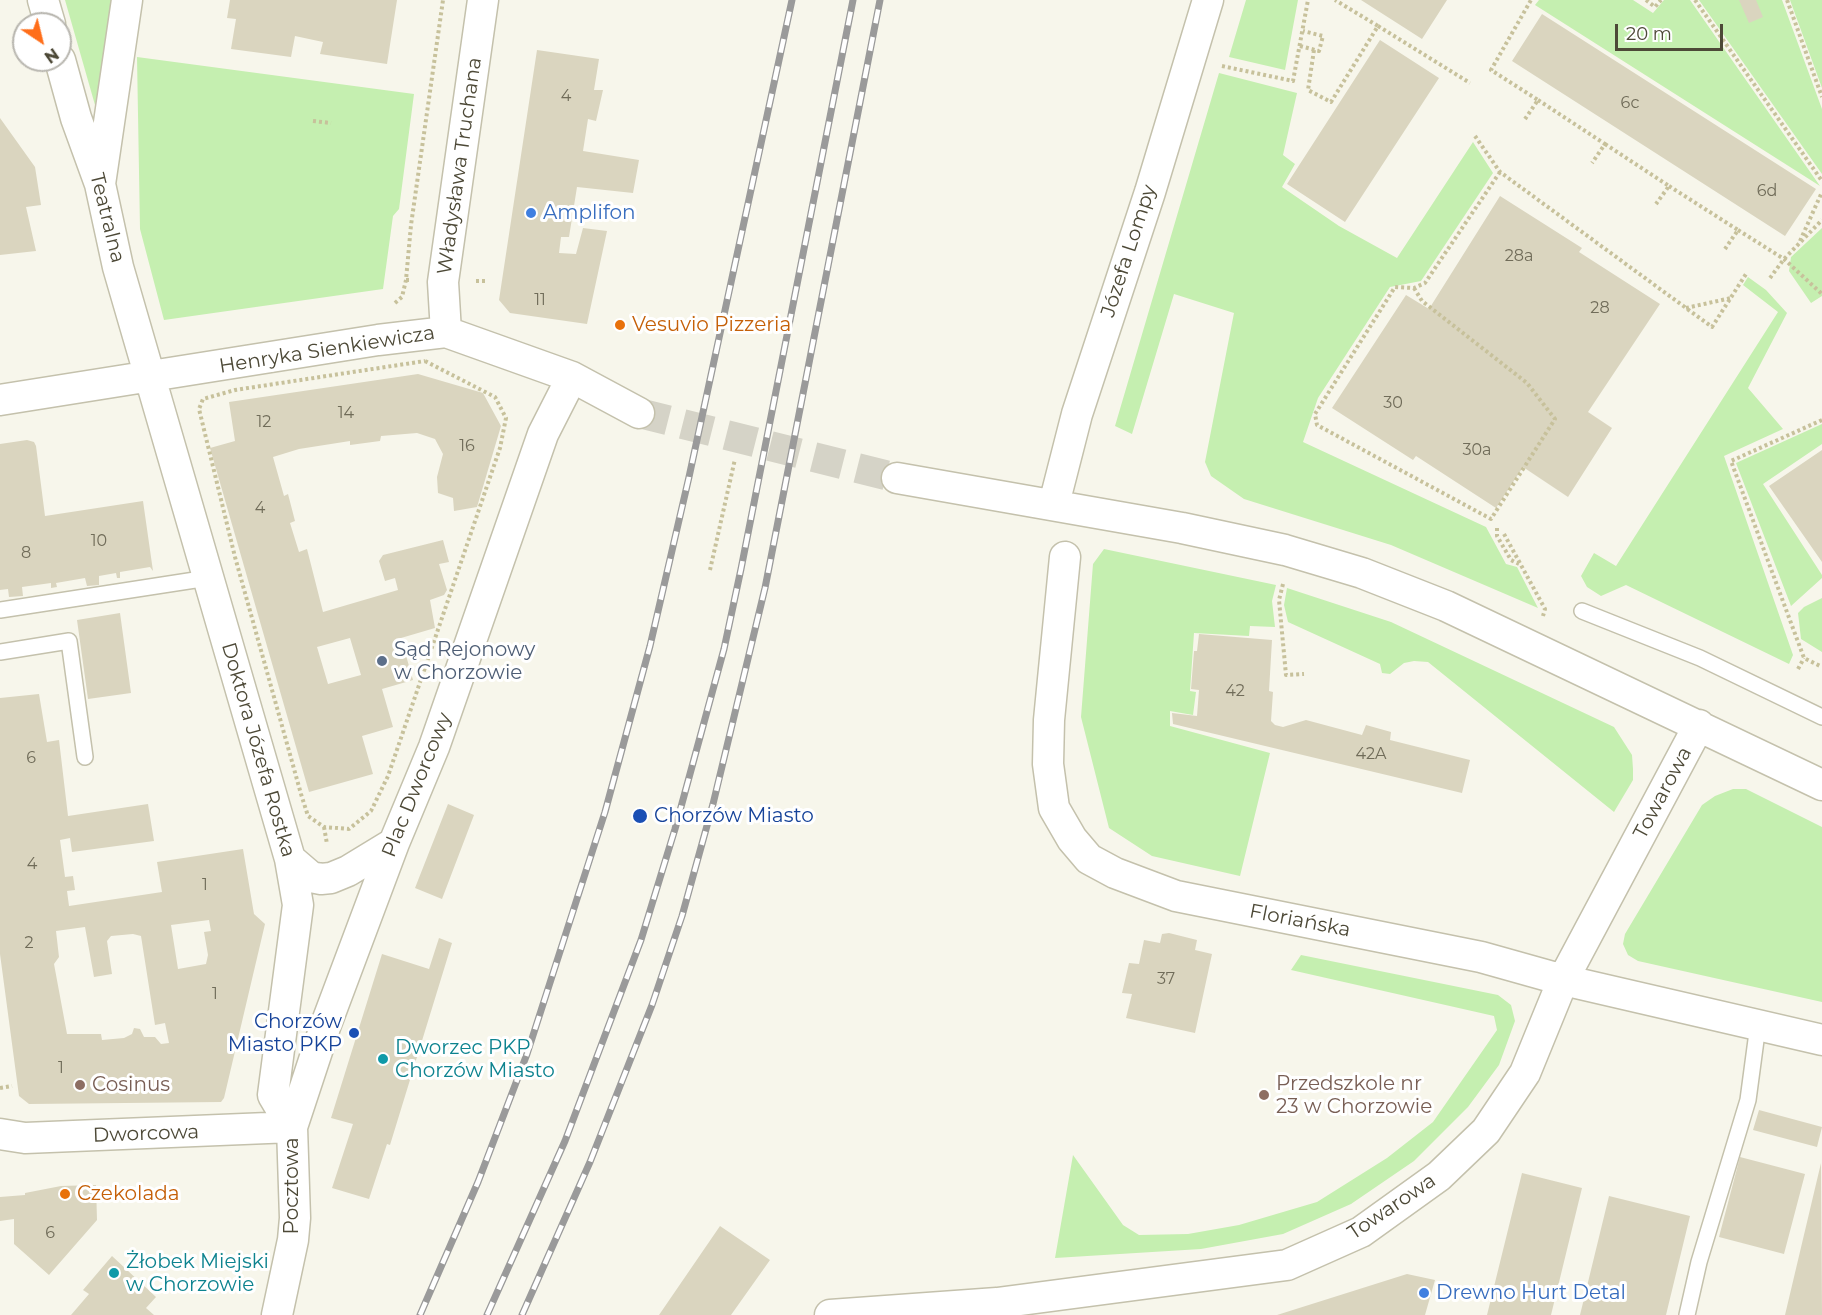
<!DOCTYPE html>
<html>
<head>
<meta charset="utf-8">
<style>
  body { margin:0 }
  #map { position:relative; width:1822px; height:1315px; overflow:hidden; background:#f7f6eb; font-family:Montserrat,sans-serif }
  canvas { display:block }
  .north { position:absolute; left:12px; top:12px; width:60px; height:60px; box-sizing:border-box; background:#fff; border:2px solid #b8b6af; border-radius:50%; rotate:145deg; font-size:16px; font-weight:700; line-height:24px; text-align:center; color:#4d4937 }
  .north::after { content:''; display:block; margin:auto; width:21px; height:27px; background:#ff6e1a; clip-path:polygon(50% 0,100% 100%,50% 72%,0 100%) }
  .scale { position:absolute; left:1615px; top:24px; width:108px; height:27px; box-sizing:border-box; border:3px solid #4d4937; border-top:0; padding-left:8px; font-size:18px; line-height:21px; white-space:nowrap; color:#4d4937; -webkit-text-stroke:4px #fff; paint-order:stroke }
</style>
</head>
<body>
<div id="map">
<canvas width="1822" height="1315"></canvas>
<div class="north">N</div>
<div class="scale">20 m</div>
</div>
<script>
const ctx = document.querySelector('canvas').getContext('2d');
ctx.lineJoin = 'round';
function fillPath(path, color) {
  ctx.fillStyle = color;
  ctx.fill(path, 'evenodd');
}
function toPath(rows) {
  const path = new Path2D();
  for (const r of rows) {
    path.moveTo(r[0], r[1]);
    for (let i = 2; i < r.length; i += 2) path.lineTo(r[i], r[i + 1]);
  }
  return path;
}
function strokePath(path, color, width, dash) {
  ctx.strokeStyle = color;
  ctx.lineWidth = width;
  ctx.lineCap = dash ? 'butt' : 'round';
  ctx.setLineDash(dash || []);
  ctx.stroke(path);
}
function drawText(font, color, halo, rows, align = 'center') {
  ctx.font = font + ' Montserrat,sans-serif';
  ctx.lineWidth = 6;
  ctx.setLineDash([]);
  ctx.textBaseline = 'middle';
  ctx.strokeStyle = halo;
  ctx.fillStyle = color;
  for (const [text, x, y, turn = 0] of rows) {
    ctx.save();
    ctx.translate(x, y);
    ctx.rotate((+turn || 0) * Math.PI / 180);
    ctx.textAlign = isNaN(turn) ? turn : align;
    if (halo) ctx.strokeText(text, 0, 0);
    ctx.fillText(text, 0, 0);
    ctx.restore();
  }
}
const green = toPath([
  [65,0,115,0,101,105,95,105],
  [1246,0,1298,0,1285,70,1229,57],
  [1539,0,1633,0,1653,13,1664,0,1690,0,1820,186,1535,5],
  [1699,0,1782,0,1822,109,1822,174],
  [1790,0,1822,0,1822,88],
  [137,57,414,94,399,209,393,216,383,289,164,320,140,229],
  [1219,73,1297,93,1283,155,1295,164,1282,187,1339,226,1397,258,1473,142,1493,173,1421,281,1390,287,1318,398,1303,442,1486,527,1506,564,1517,567,1538,608,1391,545,1244,499,1211,476,1205,462,1234,313,1174,294,1132,434,1115,426],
  [1822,228,1822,296,1811,303,1789,271,1791,257],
  [1748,277,1766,290,1787,313,1748,388,1783,429,1724,456,1793,655,1789,664,1626,585,1601,596,1587,587,1581,576,1594,553,1616,566,1778,312,1743,285],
  [1822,424,1822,444,1763,484,1822,575,1822,578,1791,606,1736,463],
  [1104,549,1276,585,1272,601,1275,627,1250,626,1249,636,1194,633,1190,691,1196,692,1193,715,1170,711,1170,726,1270,753,1240,876,1152,856,1109,828,1081,717,1093,564],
  [1287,588,1391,622,1614,727,1632,755,1633,769,1633,780,1614,812,1428,662,1414,661,1404,663,1390,674,1382,673,1380,664,1288,622,1284,605],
  [1822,598,1822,652,1801,639,1798,613,1804,607],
  [1733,789,1746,789,1822,827,1822,1002,1638,961,1628,955,1623,944,1625,934,1702,805,1715,796],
  [1301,955,1498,995,1511,1005,1515,1021,1499,1065,1468,1107,1414,1161,1351,1204,1283,1234,1201,1249,1055,1258,1073,1155,1123,1225,1139,1235,1188,1234,1239,1225,1317,1202,1387,1158,1433,1122,1497,1030,1494,1016,1291,970]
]);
const building = toPath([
  [230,0,397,0,387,64,320,54,323,42,295,36,291,57,231,49,236,19,227,18],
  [1361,0,1447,0,1422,39],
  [1739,0,1756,0,1763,17,1749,23],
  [1542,14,1816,189,1785,236,1512,61],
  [1380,40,1439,78,1345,222,1287,184],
  [537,50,599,59,594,90,603,90,596,121,588,119,583,151,639,160,633,193,577,187,569,237,561,237,559,253,576,254,583,228,607,231,587,324,510,313,499,300],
  [0,118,35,167,41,205,26,207,36,251,0,255],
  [1500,196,1582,248,1579,252,1660,304,1588,412,1612,428,1568,497,1523,467,1496,508,1416,456,1413,460,1332,408,1406,295,1429,309],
  [418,374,483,393,501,426,477,507,454,511,453,498,438,493,437,477,443,454,435,439,417,433,381,436,380,441,350,445,350,441,299,449,273,457,284,496,288,494,295,521,290,523,299,552,307,549,323,612,398,590,395,578,385,581,379,561,383,555,443,540,449,562,439,564,447,590,444,595,430,600,435,628,401,638,413,680,382,689,393,727,362,736,373,774,309,792,210,448,235,441,229,402],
  [350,638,361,675,328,684,317,647],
  [27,440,34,442,36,446,45,516,143,501,153,571,150,567,120,572,120,578,117,578,116,573,99,576,99,585,87,586,85,578,56,583,57,587,51,588,51,583,22,587,23,596,9,597,8,589,0,590,0,444],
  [1822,450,1822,562,1769,486],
  [120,613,131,693,88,699,77,620],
  [1199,634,1272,640,1269,691,1273,692,1271,721,1275,725,1283,727,1306,720,1362,735,1366,725,1391,732,1390,740,1470,760,1462,793,1173,724,1172,713,1197,716,1199,690,1191,689,1194,651,1197,651],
  [39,694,47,742,59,740,68,816,148,804,154,841,72,852,70,838,60,840,65,877,73,876,75,890,67,891,69,906,162,892,157,862,243,849,254,914,265,924,224,1098,221,1102,29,1104,19,1096,0,954,0,698],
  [209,920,211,931,204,932,208,955,206,964,178,969,171,925],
  [85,927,94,977,112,974,107,941,111,936,133,934,141,936,155,1025,165,1023,169,1043,161,1044,155,1037,144,1037,140,1029,134,1028,132,1034,124,1038,102,1040,101,1034,67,1034,54,964,59,957,56,931],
  [448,804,474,815,442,899,415,888],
  [1169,933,1197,940,1195,950,1212,954,1195,1033,1126,1018,1132,994,1122,993,1129,963,1139,964,1144,940,1160,943,1162,934],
  [439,938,452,943,390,1145,387,1144,369,1199,332,1188,353,1124,331,1118,382,954,429,969],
  [1759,1110,1822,1127,1817,1147,1753,1130],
  [1740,1157,1805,1174,1784,1254,1719,1237],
  [1821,1163,1822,1315,1785,1315],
  [1522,1173,1582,1188,1551,1315,1487,1315],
  [96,1185,97,1220,49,1275,14,1244,14,1219,0,1221,0,1197,25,1195,25,1193,61,1186],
  [1609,1196,1690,1216,1666,1315,1580,1315],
  [720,1226,770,1260,731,1315,659,1315],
  [112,1256,156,1297,146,1308,154,1315,71,1315,89,1294,83,1290],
  [1407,1274,1435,1280,1425,1315,1277,1315]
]);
const streetTunnel = toPath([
  [639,413,897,478]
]);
const path = toPath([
  [1646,0,1655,7,1661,0],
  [1695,0,1822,181],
  [1787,0,1822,97],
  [1378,26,1470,83],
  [1300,46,1319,51,1323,36,1303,31],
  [1314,50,1308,90,1331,102,1378,26,1335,0],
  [1222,66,1293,81,1308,0],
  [1538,100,1605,144,1592,163],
  [1525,119,1538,100,1491,70,1531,0],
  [313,121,331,123],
  [1475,136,1500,172,1712,327,1746,274],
  [1605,144,1669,186,1656,204],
  [1669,186,1738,230,1725,249],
  [1738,230,1784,259,1822,294],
  [1800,241,1822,192],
  [1770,278,1784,259,1822,220],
  [409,280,406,280,411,225,443,0],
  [476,281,488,281],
  [1414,288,1422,301,1527,383,1555,419,1491,519,1317,425,1315,414,1395,287,1414,288,1425,283,1500,172],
  [395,303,402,297,406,280],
  [1686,308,1731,298],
  [425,361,495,397,506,418,500,448,388,776,371,811,349,829,324,827,308,816,301,794,235,557,199,409,203,399,235,390,425,361],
  [1822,420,1731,461,1804,658,1822,667],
  [1497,528,1497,536,1511,560,1519,564],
  [1504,534,1545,609,1543,616],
  [710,570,735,459],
  [1283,584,1279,600,1286,675,1304,674],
  [1798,669,1804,658],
  [324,827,327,844],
  [0,1088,12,1086]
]);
const lane = toPath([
  [0,610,208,578],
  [1582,611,1700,658,1822,717],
  [0,652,69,641,85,757],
  [1687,1315,1699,1262,1748,1100,1758,1025]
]);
const street = toPath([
  [43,0,50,24],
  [60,60,76,118,100,184,118,267,290,859,298,905,273,1095,292,1127],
  [100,184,127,0],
  [446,332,443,282,483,0],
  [0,400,378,340,446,332,572,377,639,413],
  [897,478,1182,528,1285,550,1362,573,1446,606,1822,785],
  [1054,504,1077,414,1150,192,1208,0],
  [1065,557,1049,720,1048,764,1054,808,1072,839,1089,859,1115,873,1176,896,1481,957,1563,980,1822,1040],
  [290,859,311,877,321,879,331,878,348,871,394,843],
  [0,1134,25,1138,292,1127],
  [277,1315,293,1240,295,1218,292,1127,325,1027,394,843,434,747,543,434,572,377],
  [830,1315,997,1303,1287,1265,1361,1232,1439,1176,1486,1131,1525,1073,1563,980,1699,725]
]);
const rail = toPath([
  [420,1315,478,1182,527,1054,605,812,650,646,689,477,792,0],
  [487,1315,565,1141,641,940,675,829,724,649,741,569,853,0],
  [522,1315,590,1162,652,1005,682,916,713,804,765,588,880,0]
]);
const markers = [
  [531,213,6,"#3f7fe0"],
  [620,325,6,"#e8710a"],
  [382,661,6,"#5c6f8a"],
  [640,816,8,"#1a4fb4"],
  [354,1033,6,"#1a4fb4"],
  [383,1059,6,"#0f9aa8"],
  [80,1085,6,"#8d6e63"],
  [1264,1095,6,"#8d6e63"],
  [65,1194,6,"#e8710a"],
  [114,1273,6,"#0f9aa8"],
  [1424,1293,6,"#3f7fe0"]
];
const numberNames = [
  ["4",566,96],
  ["6c",1630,103],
  ["6d",1767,191],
  ["28a",1519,256],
  ["11",540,300],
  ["28",1600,308],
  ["30",1393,403],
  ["14",346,413],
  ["12",264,422],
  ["16",467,446],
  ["30a",1477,450],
  ["4",260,508],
  ["10",99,541],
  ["8",26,553],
  ["42",1235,691],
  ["42A",1371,754],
  ["6",31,758],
  ["4",32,864],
  ["1",205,885],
  ["2",29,943],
  ["37",1166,979],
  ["1",215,994],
  ["1",61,1068],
  ["6",50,1233]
];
const streetNames = [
  ["Władysława Truchana",460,166,-82],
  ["Teatralna",107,218,76],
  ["Józefa Lompy",1129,251,-72],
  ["Henryka Sienkiewicza",327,350,-9],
  ["Doktora Józefa Rostka",258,750,74],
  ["Plac Dworcowy",417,785,-68],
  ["Towarowa",1663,793,-62],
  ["Floriańska",1300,921,11],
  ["Dworcowa",146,1134,-2],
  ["Pocztowa",292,1186,-90],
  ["Towarowa",1392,1207,-34]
];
const shopNames = [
  ["Amplifon",543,213],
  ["Drewno Hurt Detal",1436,1293]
];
const foodNames = [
  ["Vesuvio Pizzeria",632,325],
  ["Czekolada",77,1194]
];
const serviceNames = [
  ["Sąd Rejonowy",394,650],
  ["w Chorzowie",394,673]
];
const transitNames = [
  ["Chorzów Miasto",654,816],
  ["Chorzów",342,1022,"right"],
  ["Miasto PKP",342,1045,"right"]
];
const cultureNames = [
  ["Dworzec PKP",395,1048],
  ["Chorzów Miasto",395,1071],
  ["Żłobek Miejski",126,1262],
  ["w Chorzowie",126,1285]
];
const educationNames = [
  ["Przedszkole nr",1276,1084],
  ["23 w Chorzowie",1276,1107],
  ["Cosinus",92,1085]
];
fillPath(green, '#c5efb0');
fillPath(building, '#dad5bf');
strokePath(streetTunnel, '#d5d3c7', 30, [30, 15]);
strokePath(lane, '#c4c1ac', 18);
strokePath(street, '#c4c1ac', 33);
strokePath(path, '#c7c19b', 4, [3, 3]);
strokePath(lane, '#fff', 15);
strokePath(street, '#fff', 30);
strokePath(rail, '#9a9a9a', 7);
strokePath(rail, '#fff', 4.5, [14]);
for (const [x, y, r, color] of markers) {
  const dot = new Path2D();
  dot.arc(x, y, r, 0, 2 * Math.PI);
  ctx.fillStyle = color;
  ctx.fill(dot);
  strokePath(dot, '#fff', 2);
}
drawText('16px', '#706c59', null, numberNames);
drawText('20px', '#4d4937', '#fff', streetNames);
drawText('20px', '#366cbe', '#fff', shopNames, 'left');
drawText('20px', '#c56008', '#fff', foodNames, 'left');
drawText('20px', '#4e5e75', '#fff', serviceNames, 'left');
drawText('20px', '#164399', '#fff', transitNames, 'left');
drawText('20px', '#0d838f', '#fff', cultureNames, 'left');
drawText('20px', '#785e54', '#fff', educationNames, 'left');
</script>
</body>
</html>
